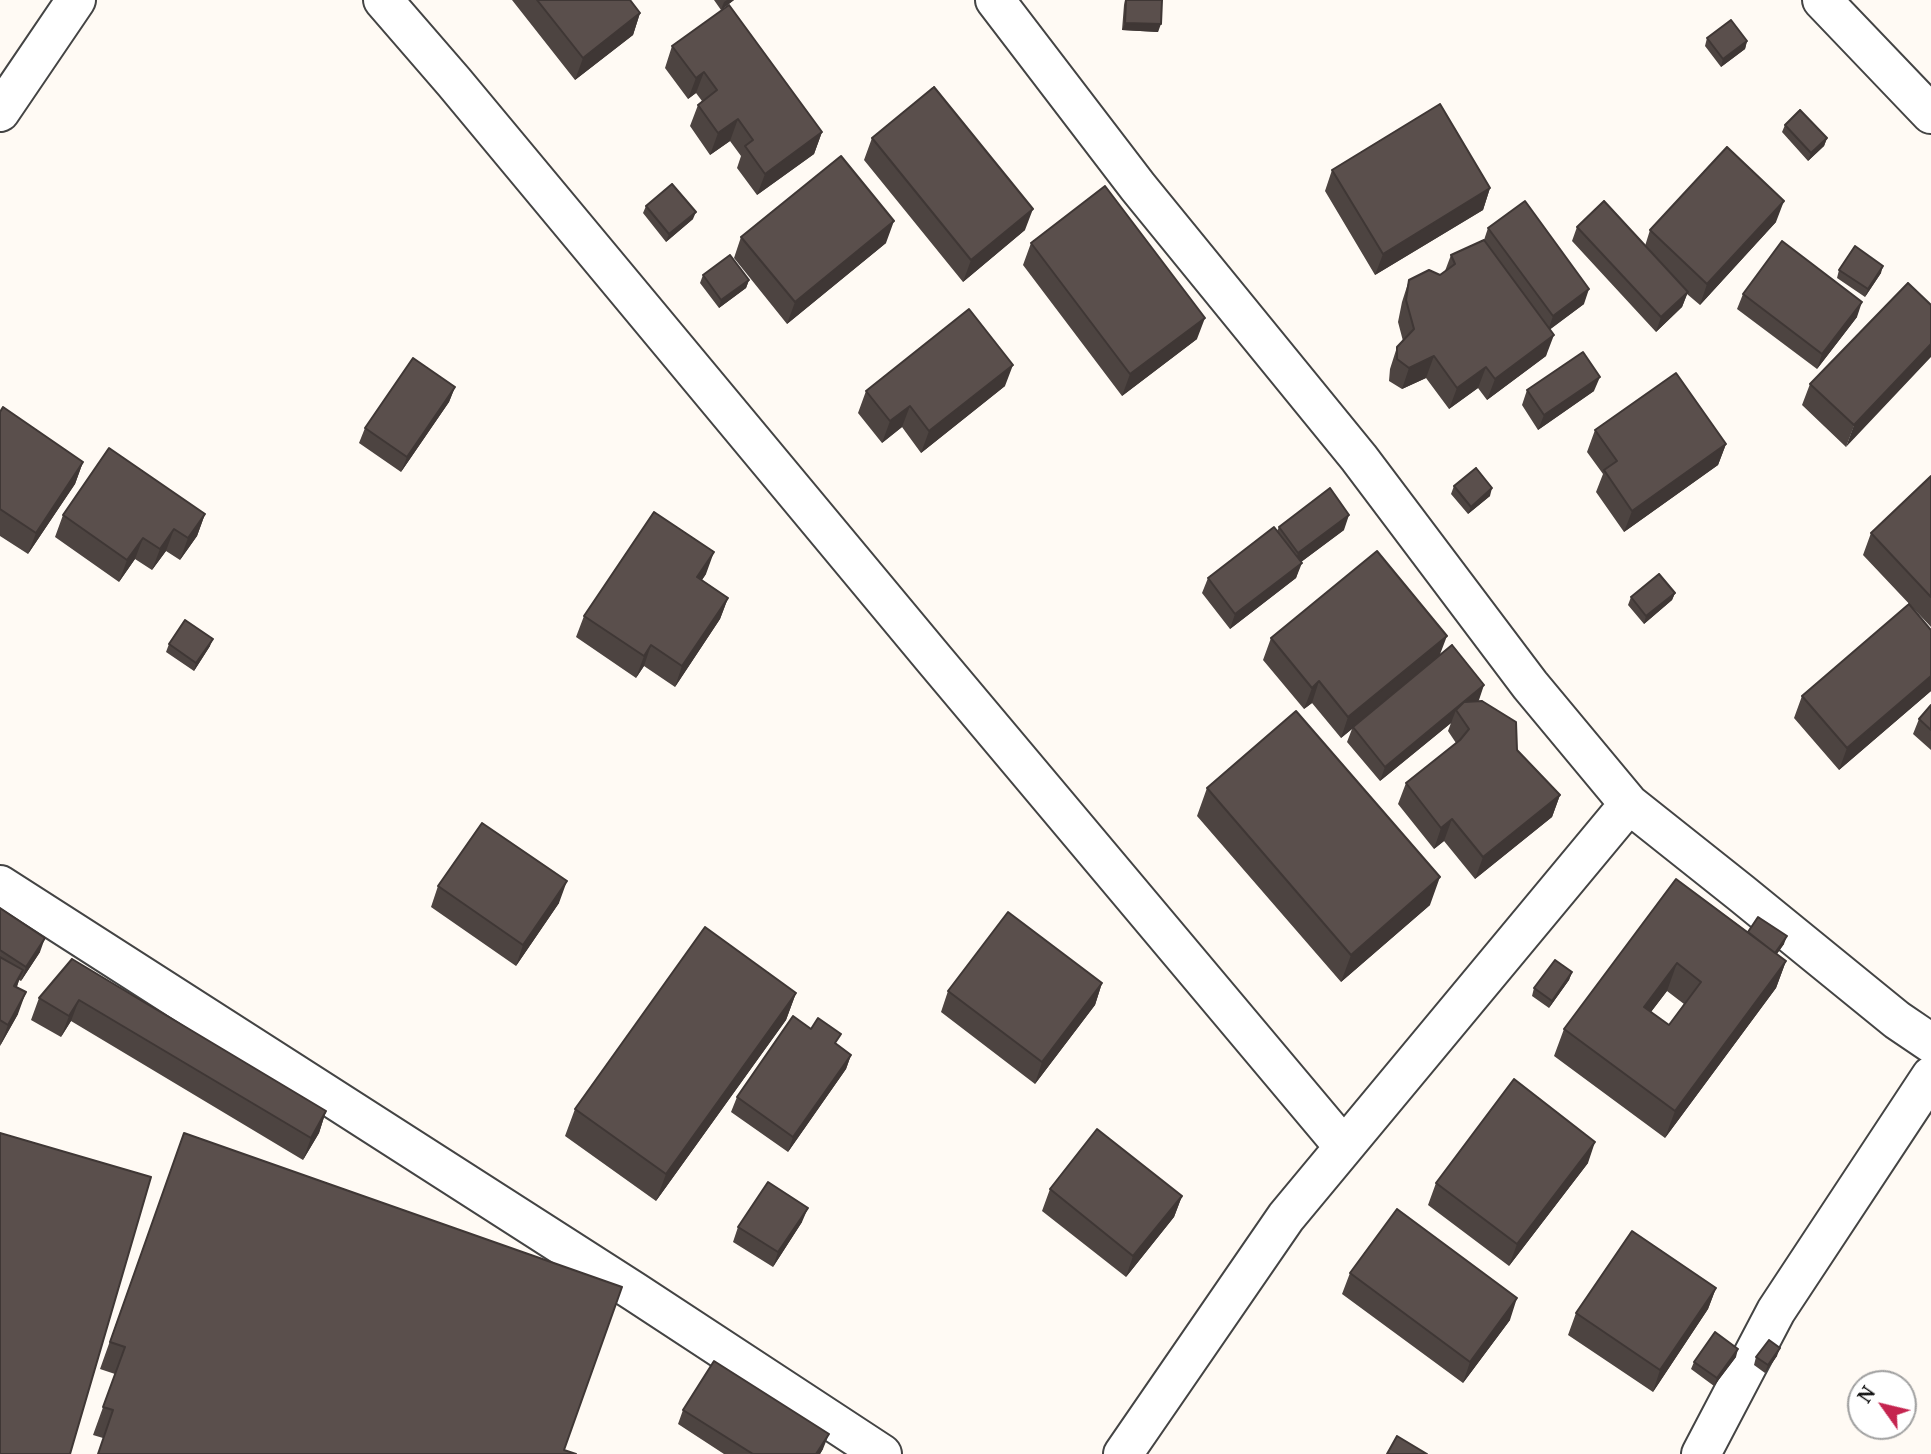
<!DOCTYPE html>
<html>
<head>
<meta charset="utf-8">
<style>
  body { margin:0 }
  #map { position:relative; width:1931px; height:1454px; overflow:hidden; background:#fffaf4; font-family:"Noto Serif",serif }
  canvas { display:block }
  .north { position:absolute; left:1847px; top:1370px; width:70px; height:70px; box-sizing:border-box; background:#fff; border:2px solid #a0a0a0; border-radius:50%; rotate:304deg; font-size:19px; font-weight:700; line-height:28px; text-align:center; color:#111 }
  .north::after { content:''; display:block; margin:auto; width:24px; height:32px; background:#c5244f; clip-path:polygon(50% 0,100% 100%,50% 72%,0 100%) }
</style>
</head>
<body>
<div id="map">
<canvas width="1931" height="1454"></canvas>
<div class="north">N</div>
</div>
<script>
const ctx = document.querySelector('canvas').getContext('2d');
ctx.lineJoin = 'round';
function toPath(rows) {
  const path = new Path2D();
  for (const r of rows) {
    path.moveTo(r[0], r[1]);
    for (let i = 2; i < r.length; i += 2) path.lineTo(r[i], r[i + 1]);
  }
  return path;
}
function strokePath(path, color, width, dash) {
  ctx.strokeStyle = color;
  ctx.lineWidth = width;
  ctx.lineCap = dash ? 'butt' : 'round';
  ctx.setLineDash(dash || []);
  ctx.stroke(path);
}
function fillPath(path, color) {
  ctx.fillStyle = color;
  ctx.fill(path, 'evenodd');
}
const minor = toPath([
  [383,0,454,82,934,659,1344,1147],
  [995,0,1138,187,1359,458,1530,685,1629,804,1741,893,1897,1020,1931,1043],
  [1822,0,1931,114],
  [0,112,76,0],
  [0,885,635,1292,882,1454],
  [1123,1454,1286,1217,1629,804],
  [1701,1454,1776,1311,1931,1076]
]);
const wall = toPath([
  [512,0,630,0,640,13,633,35,575,80],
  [714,0,734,0,721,10],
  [1125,0,1162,0,1158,32,1122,30,1124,5],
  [1707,38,1747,41,1745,49,1721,67,1705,46],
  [672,46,822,132,814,154,757,195,737,168,741,156,730,141,710,155,690,126,698,105,702,101,696,93,688,99,665,68],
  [1785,125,1827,138,1824,146,1808,161,1782,132],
  [872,138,1025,230,963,282,864,160],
  [1332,170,1490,188,1483,210,1375,275,1325,191],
  [646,206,693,219,666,242,643,213],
  [1776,222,1700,305,1687,294,1682,307,1656,332,1572,241,1577,227,1645,246,1650,230],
  [1488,228,1584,304,1550,329,1546,356,1487,400,1478,388,1449,409,1426,378,1402,389,1389,381,1390,369,1397,347,1403,341,1398,322,1402,302,1409,280,1440,275,1445,271,1451,255,1484,240],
  [741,237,886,243,787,324,734,258],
  [1031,243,1197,339,1122,396,1023,265],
  [1839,270,1881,273,1865,297,1837,278],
  [703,275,749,280,746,288,719,308,700,283],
  [1908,283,1846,447,1802,405,1810,384],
  [1743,294,1857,317,1817,369,1737,309],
  [1005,386,921,453,902,427,882,443,858,413,866,391],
  [455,387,449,402,401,472,359,443,365,428],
  [1527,390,1594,391,1538,430,1522,405],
  [0,412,83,462,75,484,28,554,0,536],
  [1595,430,1726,444,1718,465,1624,532,1596,492,1603,474,1587,452],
  [1931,476,1931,627,1863,555,1871,533],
  [1454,486,1490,496,1468,514,1451,494],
  [205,514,197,536,180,560,166,551,152,570,135,559,119,582,55,537,63,515],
  [1279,527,1344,530,1301,562,1296,578,1230,629,1202,593,1208,578,1277,531],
  [706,574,702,580,728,598,720,619,675,687,644,666,636,678,576,637,584,616],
  [1675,593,1672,600,1644,624,1628,605,1631,597],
  [1931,630,1931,691,1839,770,1794,718,1802,696],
  [1271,638,1439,656,1479,700,1478,701,1517,750,1560,795,1552,817,1475,879,1444,841,1434,849,1398,804,1406,783,1456,743,1448,731,1451,723,1380,781,1347,742,1352,729,1341,738,1312,703,1304,709,1263,660],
  [169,644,210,646,194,671,166,652],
  [1931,705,1931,750,1913,734,1919,719],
  [1207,788,1430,905,1341,982,1197,816],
  [1676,879,1748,932,1784,944,1777,954,1786,961,1776,988,1665,1138,1554,1056,1564,1029],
  [1667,991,1684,1004,1669,1025,1651,1012],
  [438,886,559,903,516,966,431,907],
  [0,908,40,952,21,981,19,980,17,987,18,1014,0,1046],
  [72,959,326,1111,319,1133,303,1160,71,1021,61,1037,31,1020,39,998],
  [1572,972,1569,980,1549,1008,1532,996,1534,988],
  [1102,983,1095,1005,1035,1084,941,1012,948,991],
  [796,993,786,1020,656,1201,565,1136,575,1109],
  [811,1029,837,1044,851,1055,846,1069,788,1152,731,1112,737,1097],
  [184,1133,622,1287,103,1438,93,1435,115,1374,100,1369],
  [1588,1163,1509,1266,1428,1205,1436,1183],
  [1050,1189,1182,1196,1174,1217,1126,1277,1042,1211],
  [802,1222,773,1267,733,1242,738,1227],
  [1350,1273,1510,1320,1463,1383,1342,1294],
  [1716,1288,1708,1309,1653,1392,1568,1335,1576,1313],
  [1777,1356,1765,1373,1754,1365,1756,1357],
  [1736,1357,1714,1386,1691,1369,1694,1362],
  [683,1410,823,1449,820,1454,724,1454,678,1424]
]);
const shadedWall = toPath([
  [727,0,734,0,721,10,724,2],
  [640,13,633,35,575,80,583,58],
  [1125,23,1161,24,1158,32,1122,30],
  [1747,41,1745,49,1721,67,1723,59],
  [704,72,696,93,688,99,696,78],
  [738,119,730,141,710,155,718,133],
  [822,132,814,154,757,195,765,174],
  [1827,138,1824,146,1808,161,1811,153],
  [1490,188,1483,210,1375,275,1383,254],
  [1784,201,1776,222,1700,305,1707,284],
  [1033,209,1025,230,963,282,971,260],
  [696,212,693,219,666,242,669,234],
  [894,221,886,243,787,324,795,302],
  [1883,266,1881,273,1865,297,1868,289],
  [749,280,746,288,719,308,721,300],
  [1589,289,1584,304,1548,331,1553,316],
  [1688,292,1682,307,1656,332,1661,317],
  [1862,302,1857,317,1817,369,1822,354],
  [1205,318,1197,339,1122,396,1130,374],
  [1554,335,1546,356,1487,400,1495,379],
  [1931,344,1931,357,1846,447,1854,425],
  [1434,356,1426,378,1402,389,1409,368],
  [1013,365,1005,386,921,453,929,431],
  [1486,367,1478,388,1449,409,1457,388],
  [1600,377,1594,391,1538,430,1544,415],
  [455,387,449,402,401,472,407,457],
  [910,406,902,427,882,443,890,421],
  [1726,444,1718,465,1624,532,1632,511],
  [83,462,75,484,28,554,36,533],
  [1492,488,1490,496,1468,514,1471,507],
  [205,514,197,536,180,560,188,538],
  [1349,515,1344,530,1293,568,1298,553],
  [174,529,166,551,152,570,160,549],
  [143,538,135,559,119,582,127,560],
  [714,552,706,574,689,598,697,577],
  [1302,563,1296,578,1230,629,1235,614],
  [1675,593,1672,600,1644,624,1646,616],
  [728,598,720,619,675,687,682,666],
  [1447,636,1439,657,1341,738,1348,717],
  [213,639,210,646,194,671,196,663],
  [651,645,644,666,636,678,644,656],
  [1931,676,1931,691,1839,770,1847,748],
  [1319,681,1312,703,1304,709,1312,688],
  [1484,685,1479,700,1460,716,1456,710,1451,723,1380,781,1385,767],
  [1560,795,1552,817,1475,879,1483,857],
  [1452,819,1444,841,1434,849,1441,828],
  [1440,877,1430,905,1341,982,1351,955],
  [567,881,559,903,516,966,523,945],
  [1787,936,1784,944,1770,963,1773,955],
  [45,938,40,952,21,981,26,967],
  [1786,961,1776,988,1665,1138,1675,1111],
  [1677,963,1667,991,1634,1034,1644,1007],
  [23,970,15,991,14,986],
  [1572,972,1569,980,1549,1008,1552,1001],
  [1102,983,1095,1005,1035,1084,1042,1062],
  [26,992,18,1014,0,1046,8,1025],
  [796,993,786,1020,656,1201,666,1174],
  [79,1000,71,1021,61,1037,69,1016],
  [851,1055,846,1069,788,1152,793,1137],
  [326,1111,319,1133,303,1160,311,1138],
  [1595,1142,1588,1163,1509,1266,1517,1244],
  [1182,1196,1174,1217,1126,1277,1133,1256],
  [808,1208,802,1222,773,1267,778,1252],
  [1716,1288,1708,1309,1653,1392,1660,1370],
  [1517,1298,1510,1320,1463,1383,1470,1362],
  [1780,1348,1777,1356,1765,1373,1768,1365],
  [1738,1349,1736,1357,1714,1386,1717,1378],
  [829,1434,823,1449,820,1454,816,1454]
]);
const building = toPath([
  [537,0,630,0,640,13,583,58,537,0],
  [1126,0,1162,0,1161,24,1125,23,1126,0],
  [729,5,822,132,765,174,745,146,753,140,738,119,718,133,698,105,717,90,704,72,696,78,672,46,729,5],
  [1731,20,1747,41,1723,59,1707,38,1731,20],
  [934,87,1033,209,971,260,872,138,934,87],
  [1440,104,1490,188,1383,254,1332,170,1440,104],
  [1800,110,1827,138,1811,153,1785,125,1800,110],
  [1727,147,1784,201,1707,284,1650,230,1727,147],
  [841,156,894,221,795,302,741,237,841,156],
  [672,184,696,212,669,234,646,206,672,184],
  [1105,186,1205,318,1130,374,1031,243,1105,186],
  [1525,201,1589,289,1553,316,1488,228,1525,201],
  [1604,201,1688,292,1661,317,1577,227,1604,201],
  [1484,240,1554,335,1495,379,1486,367,1457,388,1434,356,1409,368,1397,359,1397,347,1414,329,1406,300,1409,280,1429,270,1440,275,1455,264,1451,255,1484,240],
  [1782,241,1862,302,1822,354,1743,294,1782,241],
  [1855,246,1883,266,1868,289,1839,270,1855,246],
  [730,255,749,280,721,300,703,275,730,255],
  [1908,283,1931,305,1931,344,1854,425,1810,384,1908,283],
  [969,309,1013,365,929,431,910,406,890,421,866,391,969,309],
  [1583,352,1600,377,1544,415,1527,390,1583,352],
  [413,358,455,387,407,457,365,428,413,358],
  [1676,373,1726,444,1632,511,1604,470,1617,461,1595,430,1676,373],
  [3,407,83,462,36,533,0,509,0,412,3,407],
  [109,448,205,514,188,538,174,529,160,549,143,538,127,560,63,515,109,448],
  [1476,468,1492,488,1471,507,1454,486,1476,468],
  [1931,476,1931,597,1871,533,1931,476],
  [1330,488,1349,515,1298,553,1279,527,1330,488],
  [654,512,714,552,697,577,728,598,682,666,651,645,644,656,584,616,654,512],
  [1274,527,1302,563,1235,614,1208,578,1274,527],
  [1377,551,1447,636,1348,717,1319,681,1312,688,1271,638,1377,551],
  [1659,574,1675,593,1646,616,1631,597,1659,574],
  [1909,604,1931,630,1931,676,1847,748,1802,696,1909,604],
  [185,620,213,639,196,663,169,644,185,620],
  [1452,645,1484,685,1385,767,1353,727,1452,645],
  [1482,701,1516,722,1517,750,1560,795,1483,857,1452,819,1441,828,1406,783,1460,740,1469,729,1456,710,1464,702,1482,701],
  [1931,705,1931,730,1919,719,1931,705],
  [1296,711,1440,877,1351,955,1207,788,1296,711],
  [482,823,567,881,523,945,438,886,482,823],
  [1676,879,1786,961,1675,1111,1564,1029,1676,879],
  [1677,963,1701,982,1669,1025,1644,1007,1677,963],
  [0,908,45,938,26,967,0,950,0,908],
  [1008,912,1102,983,1042,1062,948,991,1008,912],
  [1758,917,1787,936,1775,953,1748,932,1758,917],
  [705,927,796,993,666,1174,575,1109,705,927],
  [0,957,23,970,14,986,26,992,8,1025,0,1020,0,957],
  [72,959,326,1111,311,1138,79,1000,69,1016,39,998,72,959],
  [1555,960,1572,972,1552,1001,1534,988,1555,960],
  [793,1016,811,1029,818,1018,841,1034,835,1043,851,1055,793,1137,737,1097,793,1016],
  [1514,1079,1595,1142,1517,1244,1436,1183,1514,1079],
  [1097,1129,1182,1196,1133,1256,1050,1189,1097,1129],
  [0,1133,151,1177,70,1454,0,1454,0,1133],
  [184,1133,622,1287,564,1450,576,1454,98,1454,113,1410,103,1407,125,1347,110,1342,184,1133],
  [768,1182,808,1208,778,1252,738,1227,768,1182],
  [1397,1209,1517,1298,1470,1362,1350,1273,1397,1209],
  [1632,1231,1716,1288,1660,1370,1576,1313,1632,1231],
  [1715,1332,1738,1349,1717,1378,1694,1362,1715,1332],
  [1769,1340,1780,1348,1768,1365,1756,1357,1769,1340],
  [714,1361,829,1434,816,1454,753,1454,683,1410,714,1361],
  [1397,1436,1427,1454,1387,1454,1397,1436]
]);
strokePath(minor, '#444', 42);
strokePath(minor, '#fff', 38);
fillPath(wall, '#4d4441');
fillPath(shadedWall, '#3f3735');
fillPath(building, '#5a4f4c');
strokePath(building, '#3f3735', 2);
</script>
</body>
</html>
